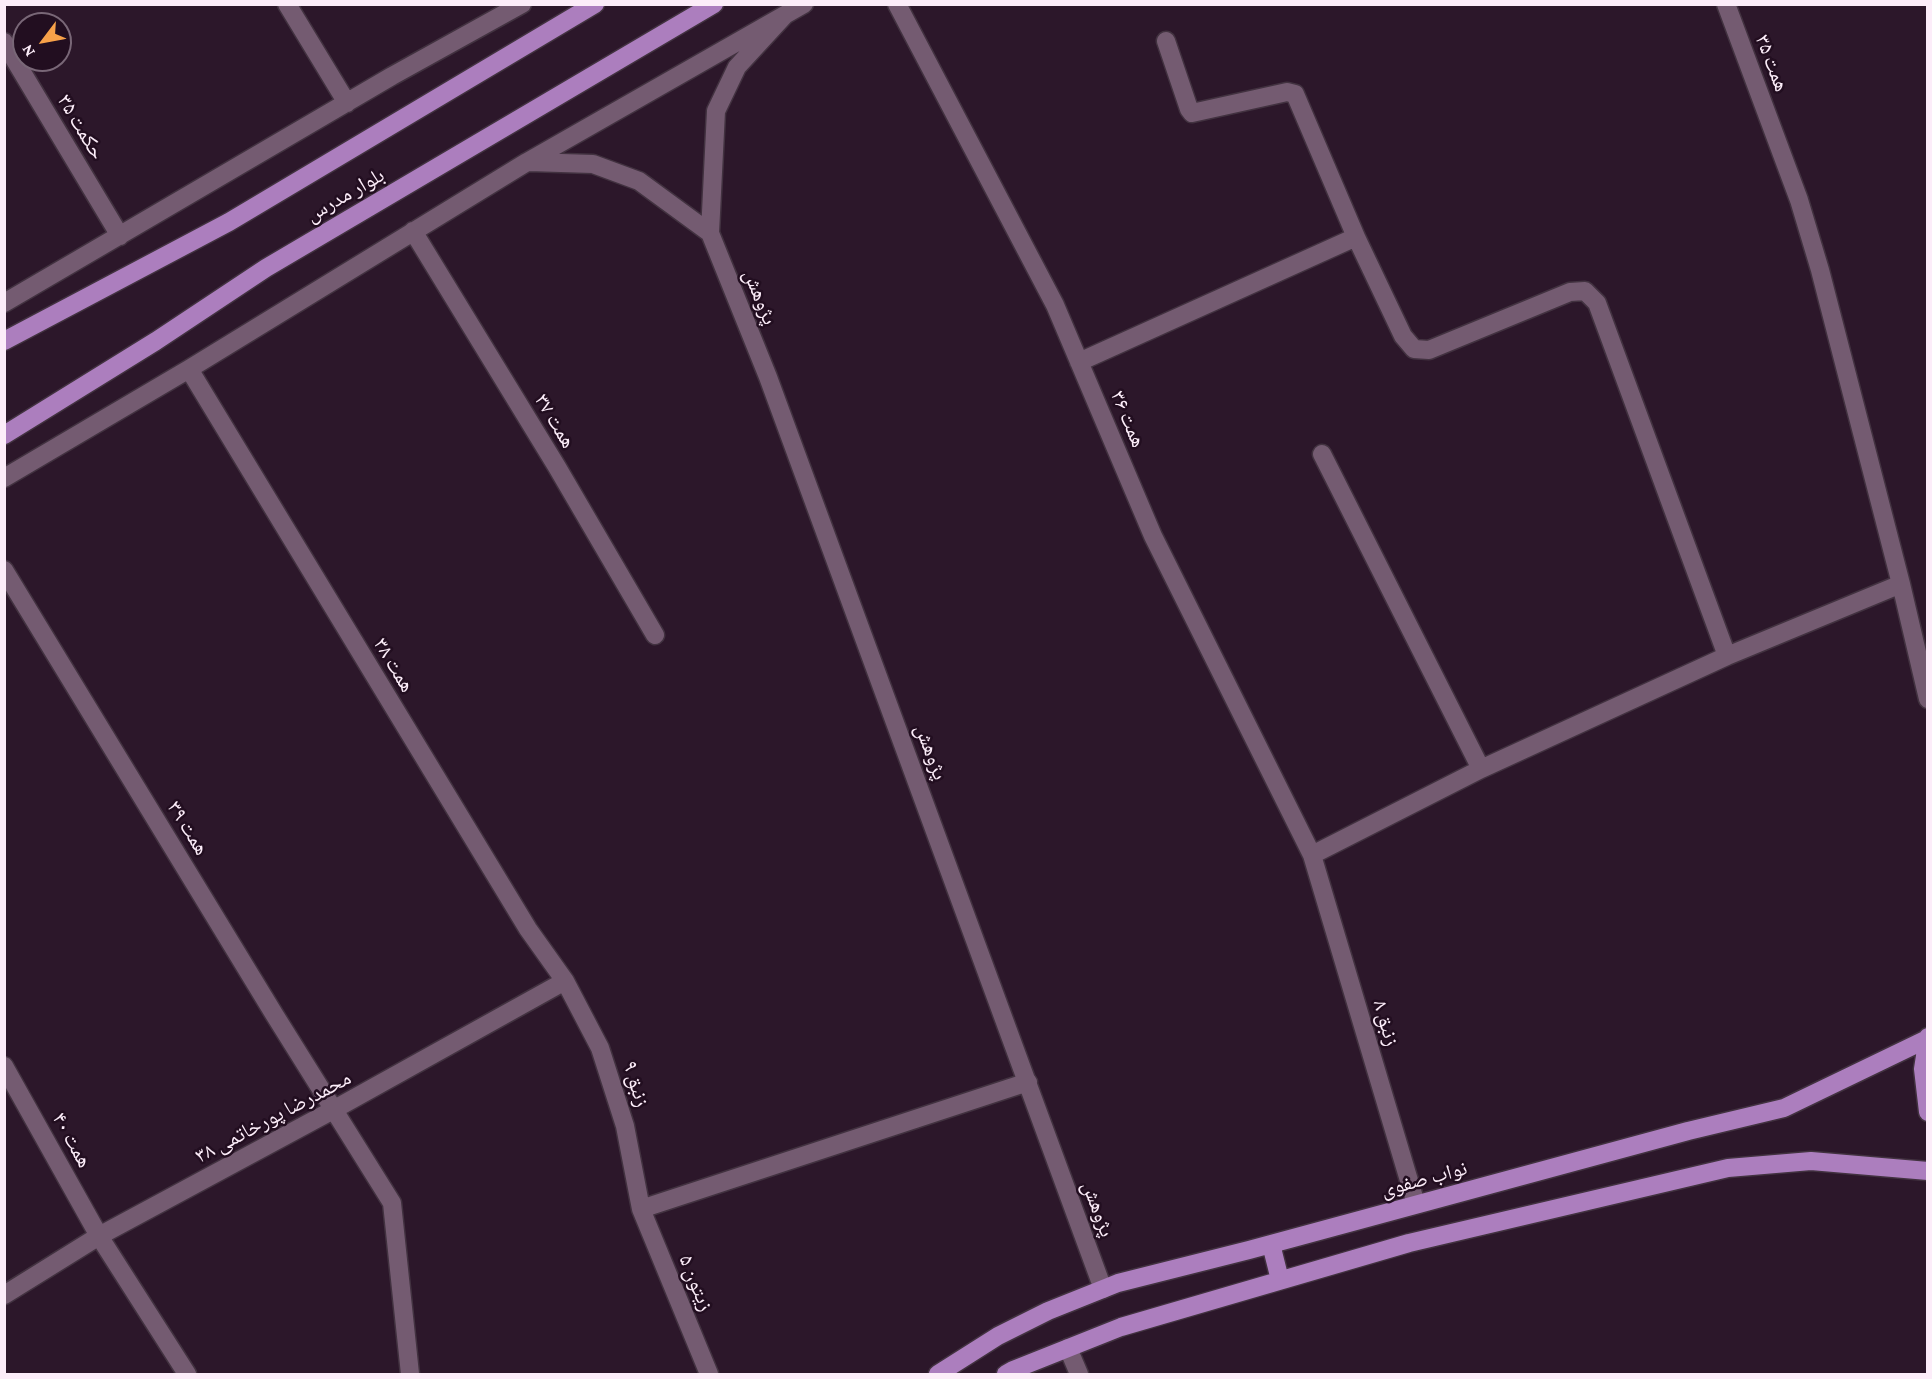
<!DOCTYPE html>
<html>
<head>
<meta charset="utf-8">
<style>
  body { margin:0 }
  #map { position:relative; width:1932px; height:1379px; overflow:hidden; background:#2c172a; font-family:"Crimson Pro",serif }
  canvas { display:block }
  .frame { position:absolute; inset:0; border:6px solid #fcedf9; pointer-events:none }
  .north { position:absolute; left:12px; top:12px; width:60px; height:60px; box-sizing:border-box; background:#220e20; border:2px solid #796777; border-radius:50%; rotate:238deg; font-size:16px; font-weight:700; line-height:24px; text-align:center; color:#fcedf9 }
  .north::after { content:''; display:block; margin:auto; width:21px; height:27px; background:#f7a149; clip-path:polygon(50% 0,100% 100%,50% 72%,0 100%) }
</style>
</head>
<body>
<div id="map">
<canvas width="1932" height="1379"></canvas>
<div class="frame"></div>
<div class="north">N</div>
</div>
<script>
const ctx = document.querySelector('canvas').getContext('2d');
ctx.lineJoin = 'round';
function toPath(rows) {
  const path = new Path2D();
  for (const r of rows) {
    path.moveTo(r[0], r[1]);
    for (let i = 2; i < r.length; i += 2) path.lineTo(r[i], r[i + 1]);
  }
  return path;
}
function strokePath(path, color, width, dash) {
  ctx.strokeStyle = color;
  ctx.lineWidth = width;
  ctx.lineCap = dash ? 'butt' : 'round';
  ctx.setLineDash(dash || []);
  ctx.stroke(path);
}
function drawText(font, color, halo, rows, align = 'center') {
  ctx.font = font + ' "Crimson Pro","Noto Naskh Arabic",serif';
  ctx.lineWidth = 5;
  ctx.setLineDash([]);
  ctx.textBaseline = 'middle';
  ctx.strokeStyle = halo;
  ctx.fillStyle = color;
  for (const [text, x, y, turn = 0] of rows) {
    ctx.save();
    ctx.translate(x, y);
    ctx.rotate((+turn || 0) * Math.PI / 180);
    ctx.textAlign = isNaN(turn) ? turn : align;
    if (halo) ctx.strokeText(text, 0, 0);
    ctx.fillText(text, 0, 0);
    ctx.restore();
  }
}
const minor = toPath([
  [287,4,347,103],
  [897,4,1055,305,1153,536,1312,855,1416,1204],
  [1726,4,1799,200,1820,270,1901,584,1928,699],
  [784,16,737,67,716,111,710,233,768,377,1103,1289],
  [1166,41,1189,109,1192,113,1287,92,1295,94,1356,237,1403,336,1414,349,1429,350,1570,292,1585,291,1597,303,1727,656],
  [4,42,120,236],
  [529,162,593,164,639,181,710,233],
  [413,231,557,467,655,635],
  [4,303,392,76,522,4],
  [1079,362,1356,237],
  [189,369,528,929,565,981,600,1048,625,1126,641,1209,709,1374],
  [1322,454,1481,769],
  [4,478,189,369,527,162,804,4],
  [4,570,274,1014,392,1203,410,1374],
  [1312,855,1481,769,1727,656,1901,584],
  [4,1066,99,1236,187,1374],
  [641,1209,1028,1082],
  [4,1295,99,1236,333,1110,565,981],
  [1068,1348,1079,1374]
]);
const major = toPath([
  [4,341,229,222,595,4],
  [4,435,156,341,266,268,714,4],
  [1928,1037,1923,1069,1928,1112],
  [1271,1244,1280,1280],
  [938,1374,998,1336,1048,1311,1118,1283,1249,1250,1688,1131,1784,1108,1927,1039],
  [1006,1374,1013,1370,1121,1327,1409,1243,1728,1168,1811,1161,1928,1171]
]);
const streetNames = [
  ["همت ۳۵",1772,63,69],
  ["حکمت ۳۵",81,127,59],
  ["بلوار مدرس",345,195,-30],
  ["پژوهش",760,297,68],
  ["همت ۳۶",1128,419,67],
  ["همت ۳۷",555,421,59],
  ["همت ۳۸",394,665,59],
  ["پژوهش",931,752,70],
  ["همت ۳۹",188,828,58],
  ["زنبق ۸",1386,1023,74],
  ["زنبق ۹",636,1084,73],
  ["محمدرضا پورخاتمی ۳۸",273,1117,-28],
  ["همت ۴۰",72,1140,61],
  ["نواب صفوی",1424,1179,-15],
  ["پژوهش",1098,1209,70],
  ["زیتون ۵",696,1283,68]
];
strokePath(minor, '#423240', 21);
strokePath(major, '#423240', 21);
strokePath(minor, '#745b71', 18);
strokePath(major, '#ac7ebe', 18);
drawText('21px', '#fcedf9', '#220e20', streetNames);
</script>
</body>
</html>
